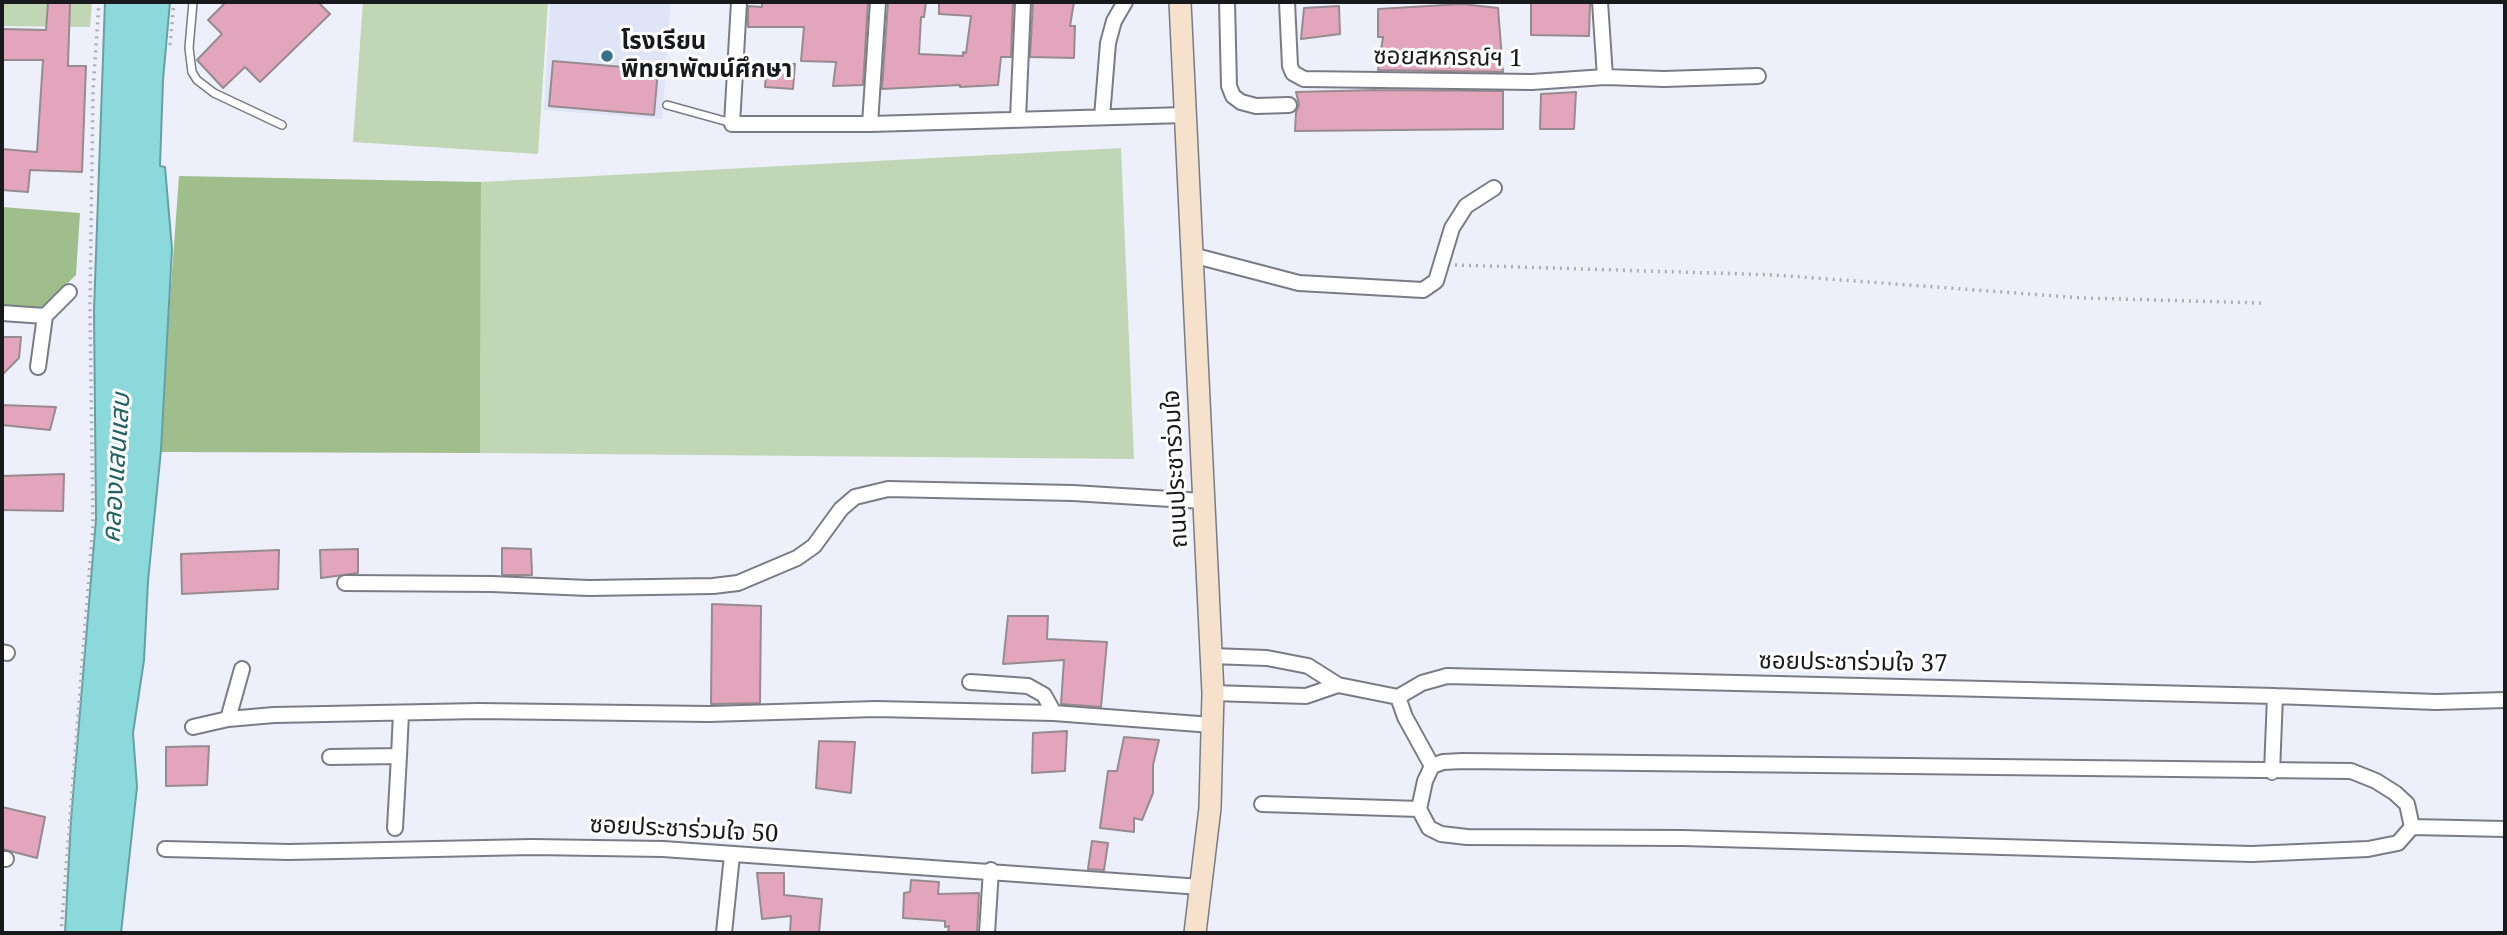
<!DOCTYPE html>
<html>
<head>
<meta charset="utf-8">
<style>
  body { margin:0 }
  #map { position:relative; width:2507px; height:935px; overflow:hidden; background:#edf0fb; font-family:"Noto Serif",serif }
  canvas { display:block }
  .frame { position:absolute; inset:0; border:4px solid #18191c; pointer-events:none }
</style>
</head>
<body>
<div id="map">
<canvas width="2507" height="935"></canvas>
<div class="frame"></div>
</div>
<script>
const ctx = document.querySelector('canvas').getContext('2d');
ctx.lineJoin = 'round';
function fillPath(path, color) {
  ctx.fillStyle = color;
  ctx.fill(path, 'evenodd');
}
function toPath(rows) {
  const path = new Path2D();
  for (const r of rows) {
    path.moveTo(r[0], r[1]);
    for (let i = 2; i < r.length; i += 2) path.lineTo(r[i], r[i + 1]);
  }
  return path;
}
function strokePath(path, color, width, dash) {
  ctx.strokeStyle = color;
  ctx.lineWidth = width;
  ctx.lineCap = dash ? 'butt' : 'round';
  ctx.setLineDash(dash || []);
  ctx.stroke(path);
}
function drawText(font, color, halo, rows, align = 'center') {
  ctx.font = font + ' "Noto Serif","Noto Sans Thai",serif';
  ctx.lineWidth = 6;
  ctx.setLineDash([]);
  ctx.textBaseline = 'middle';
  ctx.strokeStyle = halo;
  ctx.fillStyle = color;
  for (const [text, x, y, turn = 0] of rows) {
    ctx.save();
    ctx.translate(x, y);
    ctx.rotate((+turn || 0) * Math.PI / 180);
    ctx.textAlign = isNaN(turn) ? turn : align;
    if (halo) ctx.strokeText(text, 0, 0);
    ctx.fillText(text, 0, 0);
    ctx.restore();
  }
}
const built = toPath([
  [550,2,671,2,662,119,544,110]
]);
const green = toPath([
  [2,2,92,2,90,27,2,26],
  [363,2,548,2,538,154,353,142],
  [1121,148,1134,459,480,453,481,182]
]);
const forest = toPath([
  [179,176,481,182,480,453,159,452],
  [2,207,80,213,76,275,41,309,2,306]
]);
const water = toPath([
  [105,2,170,2,163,80,160,166,165,167,172,249,161,450,148,581,144,660,133,733,137,787,121,933,65,933,71,820,96,519,94,310,105,2]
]);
const building = toPath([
  [48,2,70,2,68,66,86,66,82,172,30,170,28,192,2,190,2,149,37,152,43,60,2,60,2,29,46,30,48,2],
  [226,2,318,2,330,14,260,82,245,67,223,88,197,60,222,34,208,20,226,2],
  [762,2,868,2,863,85,833,86,836,62,801,61,804,27,748,27,748,6,762,7,762,2],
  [888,2,926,2,924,17,921,17,919,54,963,56,963,52,966,53,971,16,939,14,939,2,1013,2,1011,57,1001,57,998,85,960,87,960,85,882,89,888,2],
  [1033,2,1074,2,1070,26,1075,26,1074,58,1030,57,1033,2],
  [1531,2,1590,3,1589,36,1531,35,1531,2],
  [1462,4,1498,8,1503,72,1378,70,1383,37,1378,37,1378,9,1462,4],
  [1339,6,1340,34,1301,39,1304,8,1339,6],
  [553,61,658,70,654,115,549,106,553,61],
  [767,62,795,64,793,89,765,87,767,62],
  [1376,90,1503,91,1503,129,1295,131,1296,112,1299,105,1296,92,1376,90],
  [1576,92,1574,129,1540,129,1541,94,1576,92],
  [2,337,21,337,19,358,2,375,2,337],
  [2,405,56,407,50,430,2,425,2,405],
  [64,474,63,511,2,510,2,476,64,474],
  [502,548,531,549,532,575,502,575,502,548],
  [358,549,358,573,321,578,320,550,358,549],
  [279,550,278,589,182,594,181,554,279,550],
  [712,604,761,606,760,703,711,704,712,604],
  [1008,616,1048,616,1047,639,1107,642,1101,707,1061,704,1064,660,1003,664,1008,616],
  [1067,731,1065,771,1032,773,1033,733,1067,731],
  [1124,737,1159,740,1153,765,1153,793,1142,820,1134,818,1134,832,1100,828,1108,771,1117,771,1124,737],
  [819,741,855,742,851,793,816,788,819,741],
  [209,746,207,785,166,786,166,747,209,746],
  [2,807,45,817,37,858,2,849,2,807],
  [1092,841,1108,843,1104,870,1088,869,1092,841],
  [757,873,784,873,784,895,822,899,819,933,790,933,791,916,762,919,757,873],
  [911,880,939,882,938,894,979,893,977,933,948,933,949,926,945,927,945,921,903,918,904,893,910,892,911,880]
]);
const path = toPath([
  [170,45,174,2],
  [1455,265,1775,275,2083,298,2262,303],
  [61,933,93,525,90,307,93,91,99,2]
]);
const service = toPath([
  [193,2,189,48,192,72,197,80,214,93,282,125],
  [667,105,732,123]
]);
const minor = toPath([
  [739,2,732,124,870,124,1185,115],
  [1227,2,1229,86,1233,96,1241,102,1256,106,1289,105],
  [1287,2,1290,66,1293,73,1304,79,1532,82,1605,77,1664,79,1758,76],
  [1600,2,1605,77],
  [1102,117,1108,43,1114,21,1125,2],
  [1018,119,1023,2],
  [870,124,878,2],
  [1192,255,1299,283,1423,290,1436,281,1452,228,1466,206,1494,188],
  [2,313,45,316,69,292],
  [38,367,45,316],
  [345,583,492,584,589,588,713,586,738,583,797,558,814,546,841,509,855,497,888,489,1073,493,1203,501],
  [2,652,7,653],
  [1211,656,1267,658,1308,666,1338,685,1398,697,1422,683,1447,676,2275,696,2436,702,2505,700],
  [970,682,1028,686,1044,695,1054,713],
  [1213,693,1306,696,1338,685],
  [1398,697,1405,717,1432,766,1443,762,1463,761,2351,771,2376,781,2395,793,2407,804,2412,827],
  [228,719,242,669],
  [193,727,228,719,274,715,479,711,709,714,876,709,1054,713,1212,725],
  [330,757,399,756,401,713],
  [2272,772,2275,696],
  [1262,804,1419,809,1425,781,1432,766],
  [1419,809,1429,828,1441,834,1467,837,1683,838,2252,854,2368,849,2398,843,2412,827,2505,829],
  [395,828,399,756],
  [165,849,289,852,532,847,663,849,1201,887],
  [2,859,6,859],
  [724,933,732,855],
  [987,933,991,870]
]);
const secondary = toPath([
  [1180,2,1213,693,1210,808,1195,933]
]);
const markers = [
  [607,56,7,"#367089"]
];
const poiNames = [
  ["โรงเรียน",621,42],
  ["พิทยาพัฒน์ศึกษา",621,70]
];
const streetNames = [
  ["ซอยสหกรณ์ฯ 1",1448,58,1],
  ["ถนนประชาร่วมใจ",1176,469,-93],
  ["ซอยประชาร่วมใจ 37",1853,663,1],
  ["ซอยประชาร่วมใจ 50",684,830,3]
];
const waterNames = [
  ["คลองแสนแสบ",117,468,-86]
];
fillPath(built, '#dfe4f6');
fillPath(green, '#c1d6b4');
fillPath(forest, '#a0be8b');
fillPath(water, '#8bd9db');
strokePath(water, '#689fa2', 2);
fillPath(building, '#e2a5bb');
strokePath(building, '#968b8e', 2);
strokePath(service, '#797c85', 10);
strokePath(minor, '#797c85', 18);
strokePath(secondary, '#797c85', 24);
strokePath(path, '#abaeb6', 3.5, [2, 5]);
strokePath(service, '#fff', 7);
strokePath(minor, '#fff', 14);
strokePath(secondary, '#f5e1cc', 21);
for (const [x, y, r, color] of markers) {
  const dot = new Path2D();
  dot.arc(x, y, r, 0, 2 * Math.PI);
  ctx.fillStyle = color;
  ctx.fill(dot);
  strokePath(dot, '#fefefe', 2.5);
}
drawText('bold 24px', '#18191c', '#fefefe', poiNames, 'left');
drawText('24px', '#18191c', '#fefefe', streetNames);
drawText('italic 26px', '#236364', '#fefefe', waterNames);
</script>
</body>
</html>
